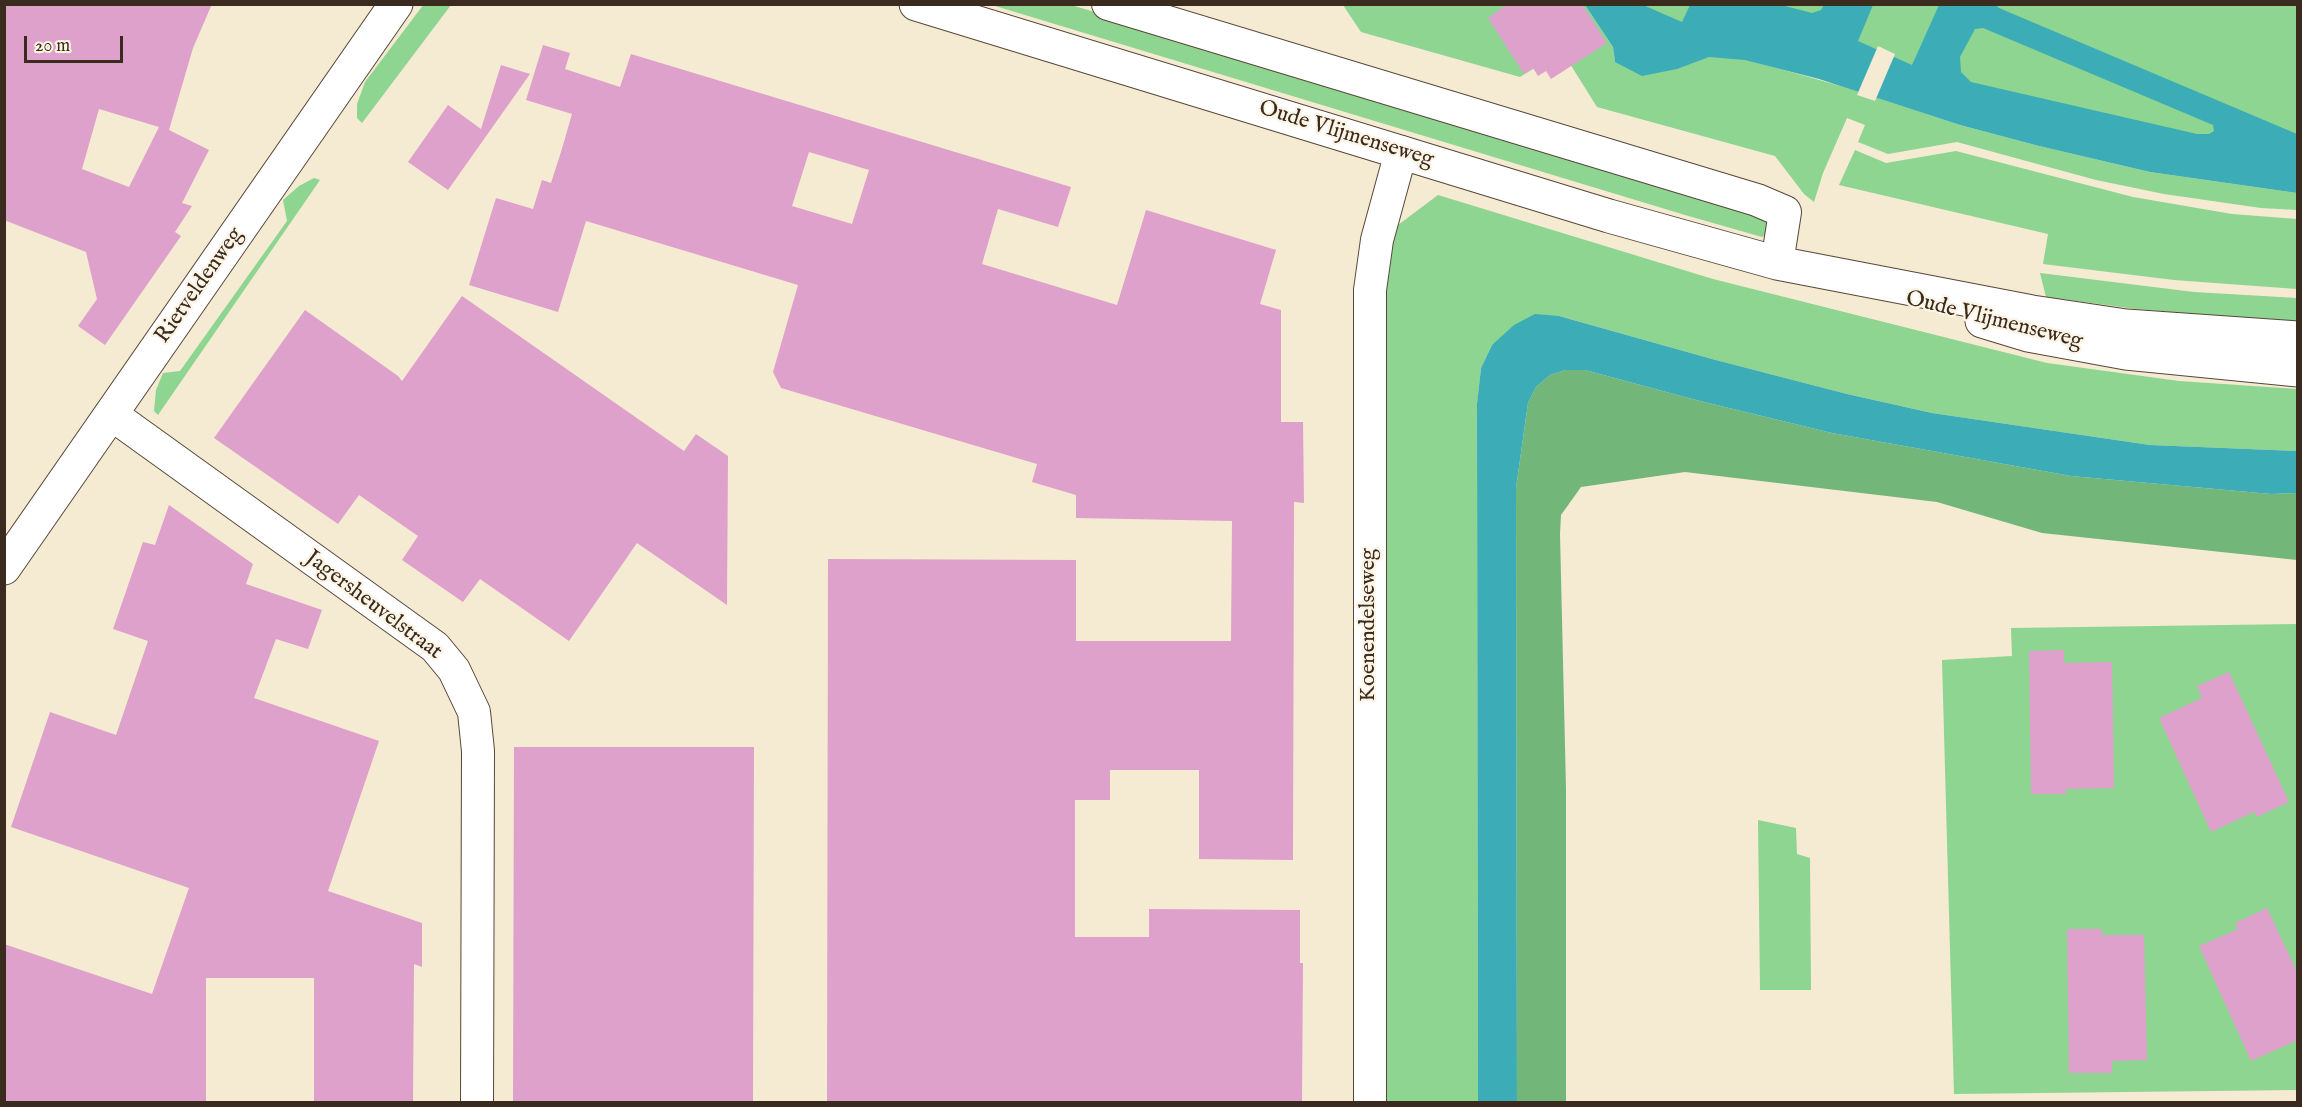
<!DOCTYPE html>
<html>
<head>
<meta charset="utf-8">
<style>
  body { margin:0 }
  #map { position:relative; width:2302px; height:1107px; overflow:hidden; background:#f5ead2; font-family:"IM FELL English",serif }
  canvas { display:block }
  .frame { position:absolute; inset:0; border:6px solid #3b2a1e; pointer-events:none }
  .scale { position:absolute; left:24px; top:36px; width:99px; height:27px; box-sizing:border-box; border:3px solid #3b2a1e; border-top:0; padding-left:8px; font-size:18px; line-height:21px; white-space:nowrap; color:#3b2a1e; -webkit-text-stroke:4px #fcf5e5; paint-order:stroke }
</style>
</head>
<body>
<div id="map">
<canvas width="2302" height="1107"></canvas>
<div class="frame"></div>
<div class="scale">20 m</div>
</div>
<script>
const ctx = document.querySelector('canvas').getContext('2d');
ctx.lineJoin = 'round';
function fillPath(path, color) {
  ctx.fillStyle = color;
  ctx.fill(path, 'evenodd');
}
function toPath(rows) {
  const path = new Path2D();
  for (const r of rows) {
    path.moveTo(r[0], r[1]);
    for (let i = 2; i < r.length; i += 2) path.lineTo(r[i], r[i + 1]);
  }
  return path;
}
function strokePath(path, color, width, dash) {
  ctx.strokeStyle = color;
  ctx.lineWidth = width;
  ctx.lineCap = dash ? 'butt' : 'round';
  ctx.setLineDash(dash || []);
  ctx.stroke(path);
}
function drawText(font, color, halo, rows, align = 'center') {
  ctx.font = font + ' "IM FELL English",serif';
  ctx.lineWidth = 4.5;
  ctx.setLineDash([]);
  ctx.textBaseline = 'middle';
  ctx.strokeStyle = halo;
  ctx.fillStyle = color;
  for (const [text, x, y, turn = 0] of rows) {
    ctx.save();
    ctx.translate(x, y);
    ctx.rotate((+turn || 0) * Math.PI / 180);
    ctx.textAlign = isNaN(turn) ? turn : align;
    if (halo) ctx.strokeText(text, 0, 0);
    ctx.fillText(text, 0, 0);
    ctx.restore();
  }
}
const green = toPath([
  [424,4,451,5,362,123,357,118,357,104,365,82],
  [992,5,1071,5,1761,211,1772,225,1768,233,1762,237,1685,215],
  [1343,5,1585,5,1613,47,1615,62,1618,5,2297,5,2297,180,1815,62,1748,60,1844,87,1960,125,2039,146,2150,172,2297,193,2297,210,2261,208,2164,194,2096,180,1957,142,1888,154,1858,142,1865,125,1847,118,1823,173,1814,202,1804,194,1775,156,1597,107,1562,51,1520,77,1361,32],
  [1855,150,1886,163,1956,151,2133,197,2232,214,2297,219,2297,289,2174,280,2043,264,2048,234,1839,185],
  [314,178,320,180,158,415,154,411,156,390,163,373,180,371,287,221,283,200,299,186],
  [1438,195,1713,279,2047,363,2179,381,2297,389,2297,451,2150,445,1932,413,1847,394,1712,359,1559,316,1492,345,1481,368,1477,405,1478,1102,1384,1102,1386,234],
  [2040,273,2194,292,2297,298,2297,321,2213,316,2136,309,2046,297],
  [2297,624,2297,1090,1954,1094,1942,660,2012,656,2011,628],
  [1758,820,1796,828,1797,854,1810,858,1811,990,1760,990]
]);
const forest = toPath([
  [1565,370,1585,370,1696,400,1832,433,2071,476,2271,494,2297,493,2297,560,2042,533,1937,502,1685,472,1581,487,1561,515,1560,534,1566,789,1566,1102,1517,1102,1516,488,1528,403,1536,387,1550,375]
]);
const water = toPath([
  [1585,5,1643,5,1682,22,1690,5,1781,5,1812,13,1821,10,1824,5,1873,5,1858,41,1912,65,1939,5,1996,5,1999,8,2297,134,2297,193,2150,172,2039,146,1960,125,1819,79,1745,60,1709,57,1677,69,1642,76,1615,62,1613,47],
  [1983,28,2213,125,2214,131,2209,134,2197,134,1971,82,1961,72,1960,57,1975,29],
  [1535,314,1559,316,1712,359,1847,394,1932,413,2150,445,2297,451,2297,493,2271,494,2071,476,1832,433,1696,400,1585,370,1565,370,1550,375,1536,387,1528,403,1516,488,1517,1102,1478,1102,1477,404,1481,368,1492,345,1514,325]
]);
const pier = toPath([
  [1878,46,1895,54,1875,101,1857,95]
]);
const building = toPath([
  [4,4,212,4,193,48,169,130,167,129,209,150,182,203,192,206,175,232,181,236,105,345,78,326,97,299,86,252,4,220],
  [99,109,159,127,129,187,82,169],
  [1508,4,1582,4,1607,43,1551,79,1546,71,1538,76,1533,68,1524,74,1488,18],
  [543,45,570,53,565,69,620,87,631,54,1071,187,1058,227,998,209,982,264,1117,305,1146,210,1276,250,1260,304,1281,310,1281,422,1303,422,1304,503,1294,502,1293,860,1199,859,1199,770,1110,770,1110,800,1075,800,1075,937,1149,937,1149,909,1300,910,1300,963,1303,963,1302,1102,827,1102,828,559,1076,560,1076,641,1231,641,1232,521,1076,518,1076,495,1032,482,1037,464,781,388,773,372,798,285,586,221,558,312,469,285,496,198,533,209,542,180,551,183,561,152,572,114,526,100],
  [809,152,869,170,852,224,792,206],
  [501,65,530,74,448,190,408,162,448,105,481,129],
  [462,296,684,451,696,434,728,456,727,605,637,543,569,641,480,579,463,602,402,560,418,536,359,495,338,524,214,438,305,310,398,376,402,381],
  [169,505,253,564,246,584,322,610,308,649,276,639,254,698,379,741,328,891,422,923,422,967,414,964,413,1102,314,1102,314,978,206,978,206,1102,4,1102,4,944,152,994,189,888,11,827,50,712,116,735,148,641,113,629,143,542,155,545],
  [2064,650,2064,663,2112,662,2114,788,2066,789,2066,794,2031,794,2029,651],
  [2229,672,2289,802,2257,817,2254,812,2211,832,2159,718,2202,698,2197,686],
  [514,747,754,747,753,1102,513,1102],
  [2267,908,2298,974,2298,1040,2251,1061,2199,946,2238,929,2235,923],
  [2067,929,2102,929,2102,935,2144,935,2147,1060,2112,1061,2112,1073,2069,1073]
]);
const street = toPath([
  [1108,4,1757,200,1785,212,1777,263],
  [111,414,435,647,454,670,474,712,478,751,477,1102],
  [1370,1102,1370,290,1377,240,1401,152]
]);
const secondary = toPath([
  [916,4,1609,216,1777,263,2032,312,2126,326,2298,338],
  [1982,321,2028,335,2126,353,2298,370],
  [4,568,396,4]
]);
const streetNames = [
  ["Oude Vlijmenseweg",1346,135,17],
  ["Rietveldenweg",200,286,-55],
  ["Oude Vlijmenseweg",1994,321,14],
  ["Jagersheuvelstraat",373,606,37],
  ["Koenendelseweg",1369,625,-90]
];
fillPath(green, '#8dd590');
fillPath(forest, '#72b67a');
fillPath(water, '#3cadb7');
fillPath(pier, '#f5ead2');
fillPath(building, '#dea1cb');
strokePath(street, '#574739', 34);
strokePath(secondary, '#574739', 35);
strokePath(street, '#fff', 32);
strokePath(secondary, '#fff', 33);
drawText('22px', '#3b2a1e', '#fcf5e5', streetNames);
</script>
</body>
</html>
